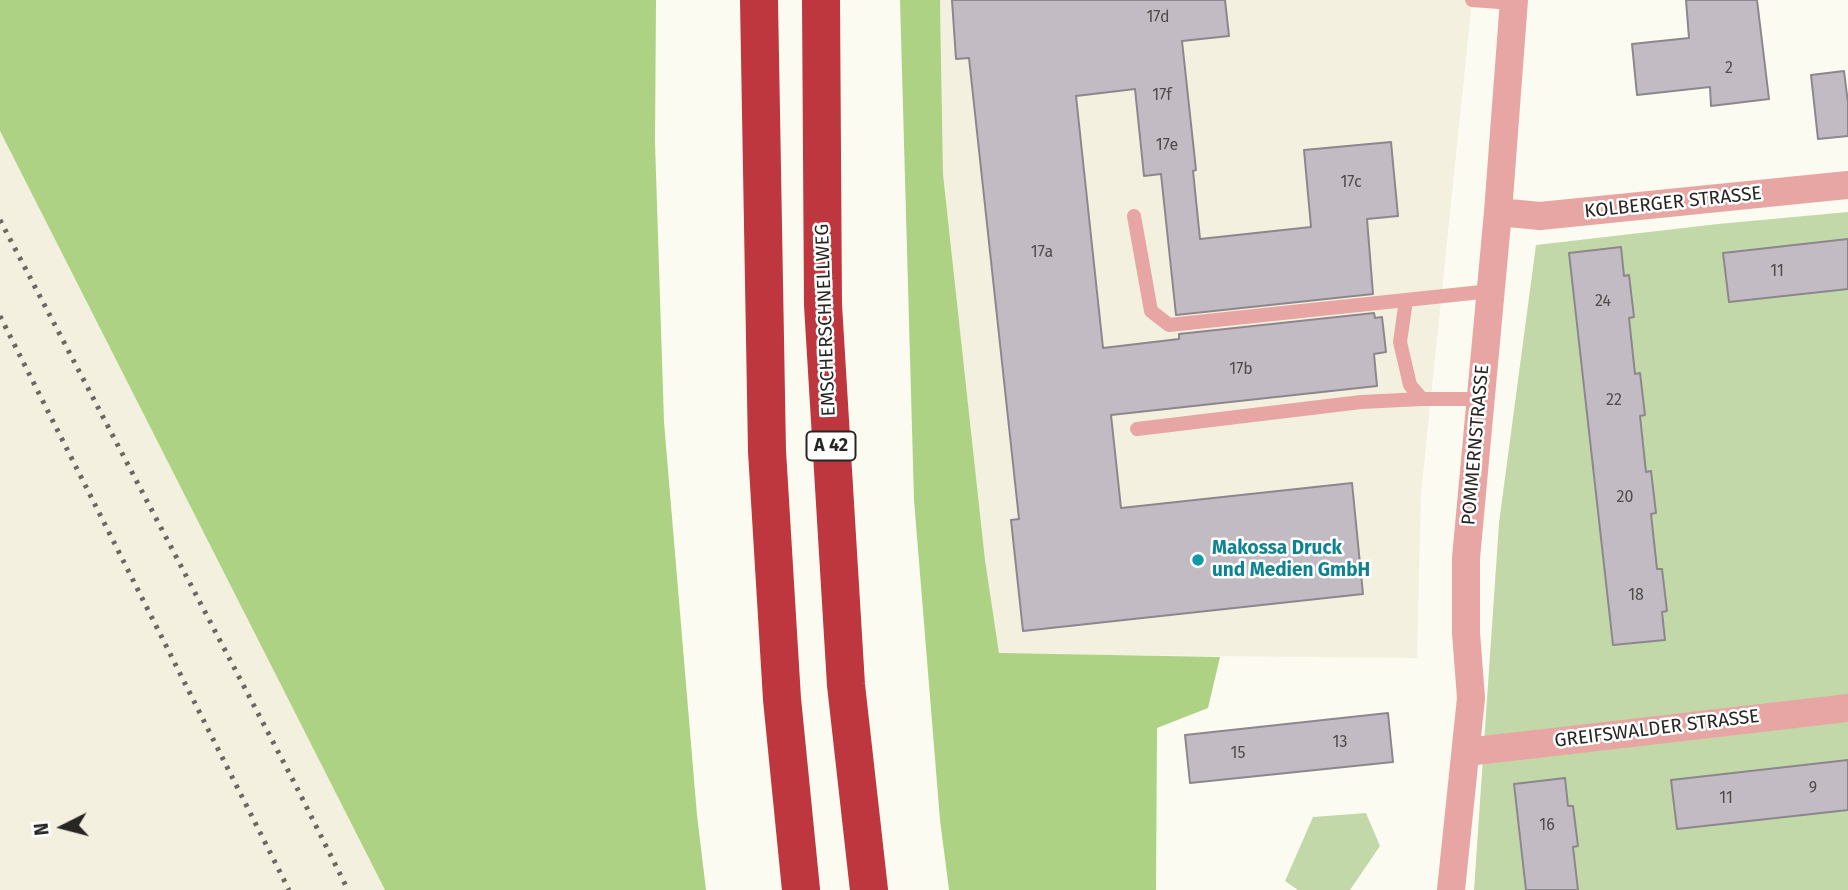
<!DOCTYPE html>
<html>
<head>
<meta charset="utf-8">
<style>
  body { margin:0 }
  #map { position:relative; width:1848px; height:890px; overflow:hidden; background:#fcfbf1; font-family:"Fira Sans",sans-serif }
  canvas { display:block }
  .north { position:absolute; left:28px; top:792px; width:70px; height:70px; -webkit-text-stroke:5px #fff; paint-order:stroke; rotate:264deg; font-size:19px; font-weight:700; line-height:28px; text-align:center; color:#272623 }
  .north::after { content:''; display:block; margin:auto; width:24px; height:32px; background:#272623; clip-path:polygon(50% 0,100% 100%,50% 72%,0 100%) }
</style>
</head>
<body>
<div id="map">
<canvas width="1848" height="890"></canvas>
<div class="north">N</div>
</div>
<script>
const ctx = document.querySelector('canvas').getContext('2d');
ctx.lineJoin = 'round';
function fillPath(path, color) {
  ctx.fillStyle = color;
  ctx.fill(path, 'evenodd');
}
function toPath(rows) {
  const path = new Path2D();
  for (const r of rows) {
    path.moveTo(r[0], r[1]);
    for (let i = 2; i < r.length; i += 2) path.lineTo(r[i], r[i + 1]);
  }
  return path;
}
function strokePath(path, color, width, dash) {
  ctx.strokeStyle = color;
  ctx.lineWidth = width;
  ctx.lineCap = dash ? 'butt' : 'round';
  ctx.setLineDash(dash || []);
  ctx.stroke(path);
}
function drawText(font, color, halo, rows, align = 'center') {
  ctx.font = font + ' "Fira Sans",sans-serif';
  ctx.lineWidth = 5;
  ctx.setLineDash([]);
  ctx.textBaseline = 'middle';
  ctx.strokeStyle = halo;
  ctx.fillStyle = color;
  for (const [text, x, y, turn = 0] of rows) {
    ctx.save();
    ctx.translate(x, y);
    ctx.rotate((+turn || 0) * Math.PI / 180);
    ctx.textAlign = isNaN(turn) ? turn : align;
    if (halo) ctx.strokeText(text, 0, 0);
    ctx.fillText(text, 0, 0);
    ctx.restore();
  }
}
const built = toPath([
  [940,0,1472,0,1421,494,1417,658,999,654,985,560,943,174],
  [0,131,385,890,0,890]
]);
const green = toPath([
  [1848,212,1848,890,1474,890,1499,523,1536,245,1718,224],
  [1366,813,1380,846,1350,890,1298,890,1285,881,1313,817]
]);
const forest = toPath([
  [0,0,656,0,655,143,664,422,697,815,706,890,385,890,0,131],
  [900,0,940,0,943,174,985,560,999,653,1220,657,1208,708,1157,728,1156,890,949,890,940,820,914,500]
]);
const building = toPath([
  [952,0,1225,0,1229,36,1182,41,1196,170,1193,171,1200,239,1311,227,1304,150,1391,142,1398,216,1367,219,1373,294,1176,315,1161,174,1144,176,1135,89,1076,96,1103,348,1179,339,1179,334,1374,313,1375,318,1382,317,1386,352,1374,354,1377,386,1111,415,1121,508,1352,483,1363,594,1023,631,1011,520,1019,519,969,58,956,59,952,0],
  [1686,0,1757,0,1769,99,1711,106,1710,87,1637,95,1632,44,1689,38,1686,0],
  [1844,71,1848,103,1848,136,1818,139,1811,75,1844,71],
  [1848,239,1848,289,1729,302,1723,253,1848,239],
  [1621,247,1624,276,1629,275,1634,317,1629,318,1635,374,1640,373,1645,415,1640,416,1646,472,1651,471,1656,513,1651,514,1657,569,1662,569,1667,611,1662,612,1665,640,1613,645,1569,253,1621,247],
  [1388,713,1393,762,1190,783,1185,735,1388,713],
  [1848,760,1848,810,1677,829,1671,780,1848,760],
  [1565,778,1568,806,1573,806,1578,846,1573,847,1578,890,1526,890,1514,784,1565,778]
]);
const service = toPath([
  [1472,0,1513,3],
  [1134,216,1151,311,1169,325,1491,291],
  [1406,300,1400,342,1410,385,1422,399,1481,399],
  [1137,429,1361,402,1422,399]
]);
const minor = toPath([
  [1498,212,1540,216,1848,185],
  [1467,752,1848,708],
  [1451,890,1471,698,1466,633,1466,558,1498,212,1514,0]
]);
const motorway = toPath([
  [759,0,767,451,782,699,801,890],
  [821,0,823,305,846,685,869,890]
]);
const rail = toPath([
  [0,220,295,784,348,890],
  [0,316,289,890]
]);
const markers = [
  [1198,560,7,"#0f9aa8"]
];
const numberNames = [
  ["17d",1158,18],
  ["2",1729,69],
  ["17f",1162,96],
  ["17e",1167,146],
  ["17c",1351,183],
  ["17a",1042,253],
  ["11",1777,272],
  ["24",1603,302],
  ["17b",1241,370],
  ["22",1614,401],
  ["20",1625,498],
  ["18",1636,596],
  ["13",1340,743],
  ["15",1238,754],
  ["9",1813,789],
  ["11",1726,799],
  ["16",1547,826]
];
const shields = [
  [831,446,49]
];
const shieldNames = [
  ["A 42",831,446]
];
const streetNames = [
  ["KOLBERGER STRASSE",1673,203,-6],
  ["EMSCHERSCHNELLWEG",826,320,-92],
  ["POMMERNSTRASSE",1476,445,-85],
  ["GREIFSWALDER STRASSE",1657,729,-7]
];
const cultureNames = [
  ["Makossa Druck",1212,549],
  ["und Medien GmbH",1212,571]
];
fillPath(built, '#f3f0df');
fillPath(green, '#c2d8a9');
fillPath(forest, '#aed283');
fillPath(building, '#c2bbc3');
strokePath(building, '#8c868d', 2);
strokePath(service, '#e7a6a3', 14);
strokePath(minor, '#e7a6a3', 28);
strokePath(motorway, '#be373e', 38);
strokePath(rail, '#696863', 5, [3.5, 7]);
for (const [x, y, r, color] of markers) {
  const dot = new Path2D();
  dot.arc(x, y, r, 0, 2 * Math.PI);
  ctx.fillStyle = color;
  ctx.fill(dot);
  strokePath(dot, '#fff', 2.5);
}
drawText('16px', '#4e4b4b', null, numberNames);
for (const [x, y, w] of shields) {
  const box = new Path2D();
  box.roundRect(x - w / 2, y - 14.5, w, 29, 5);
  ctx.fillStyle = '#fff';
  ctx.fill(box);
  strokePath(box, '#272623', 2);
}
drawText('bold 18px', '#272623', null, shieldNames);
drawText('19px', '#272623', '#fff', streetNames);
drawText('bold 19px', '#0d838f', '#fff', cultureNames, 'left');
</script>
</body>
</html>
